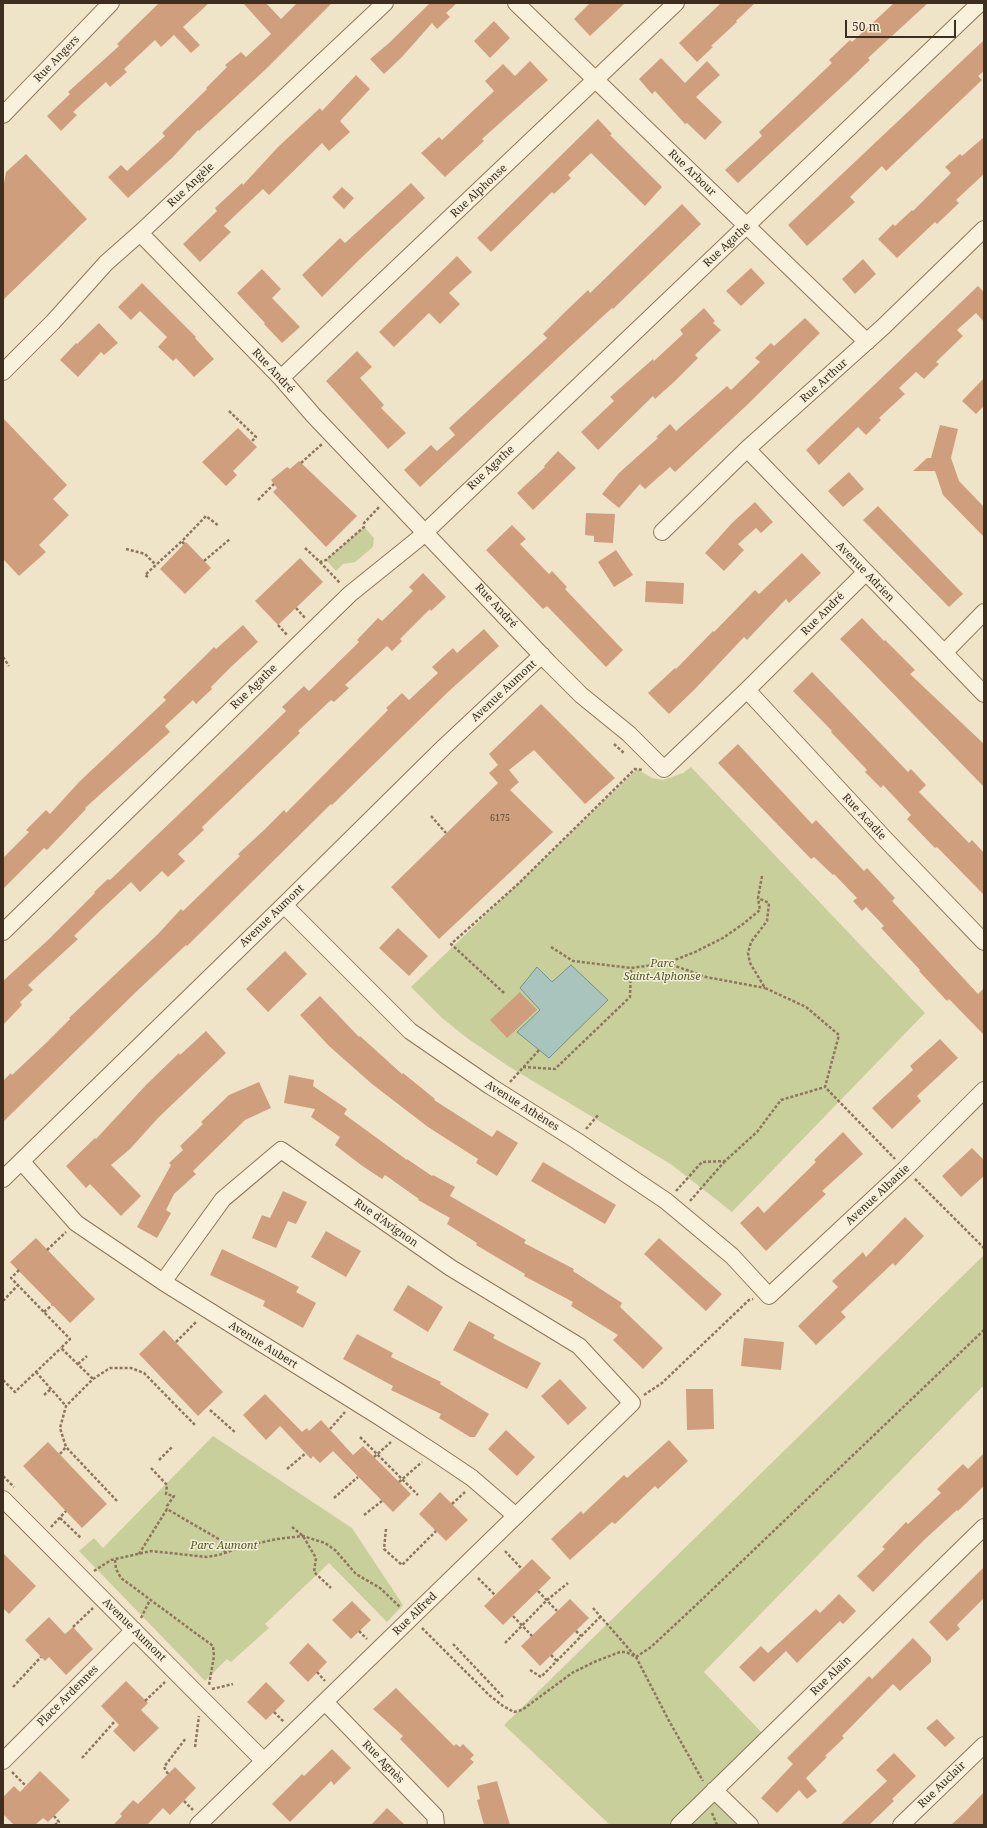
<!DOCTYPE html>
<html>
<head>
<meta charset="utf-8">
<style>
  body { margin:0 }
  #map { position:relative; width:987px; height:1828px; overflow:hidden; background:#f0e4c8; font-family:"Noto Serif",serif }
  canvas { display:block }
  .frame { position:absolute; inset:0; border:4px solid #3d2e20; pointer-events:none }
  .scale { position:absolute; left:845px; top:20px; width:111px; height:18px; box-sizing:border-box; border:2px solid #3d2e20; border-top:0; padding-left:5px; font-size:12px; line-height:14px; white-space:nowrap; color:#3d2e20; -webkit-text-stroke:3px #f7eed8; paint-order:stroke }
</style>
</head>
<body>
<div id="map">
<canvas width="987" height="1828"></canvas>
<div class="frame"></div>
<div class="scale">50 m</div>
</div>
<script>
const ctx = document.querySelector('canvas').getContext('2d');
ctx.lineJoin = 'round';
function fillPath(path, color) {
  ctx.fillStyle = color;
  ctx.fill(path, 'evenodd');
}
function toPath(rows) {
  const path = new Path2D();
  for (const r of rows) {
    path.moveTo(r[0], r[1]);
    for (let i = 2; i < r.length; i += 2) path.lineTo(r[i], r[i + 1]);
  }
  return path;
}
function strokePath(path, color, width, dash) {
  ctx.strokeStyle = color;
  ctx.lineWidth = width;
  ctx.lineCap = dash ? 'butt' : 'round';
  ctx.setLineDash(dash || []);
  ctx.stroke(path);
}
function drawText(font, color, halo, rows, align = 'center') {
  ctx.font = font + ' "Noto Serif",serif';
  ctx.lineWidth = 3;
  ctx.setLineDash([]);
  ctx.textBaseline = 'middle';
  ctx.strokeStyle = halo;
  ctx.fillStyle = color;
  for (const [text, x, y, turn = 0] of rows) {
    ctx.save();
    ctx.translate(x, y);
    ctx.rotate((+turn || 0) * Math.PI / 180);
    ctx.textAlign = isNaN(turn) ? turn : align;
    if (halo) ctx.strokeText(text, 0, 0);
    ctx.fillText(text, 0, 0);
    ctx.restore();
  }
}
const green = toPath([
  [364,527,374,538,373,547,355,562,343,564,336,571,326,560],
  [691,767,925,1013,732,1212,672,1165,508,1066,467,1038,442,1018,411,987,637,769,652,778,663,780,683,773],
  [984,1255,984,1385,704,1672,764,1735,706,1791,742,1825,610,1825,504,1725],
  [213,1436,352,1528,403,1605,387,1622,329,1563,265,1624,269,1628,231,1662,227,1659,205,1681,79,1551,94,1538,103,1548]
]);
const water = toPath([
  [571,965,608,1000,549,1058,517,1032,540,1010,520,988,537,967,552,982,571,965]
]);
const building = toPath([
  [159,3,209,3,183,27,200,45,191,53,174,35,161,47,155,40,124,69,127,72,110,87,106,82,73,112,77,115,61,131,47,116,70,94,68,92,119,46,117,44],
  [243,3,266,3,281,19,297,3,332,3,266,69,199,131,198,130,172,158,128,198,108,177,121,165,127,171,165,136,162,133,207,89,206,88,227,67,225,65,241,52,246,57,271,34],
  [430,3,457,3,446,13,450,17,437,29,432,23,402,57,384,74,370,59,389,43],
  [590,3,625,3,590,36,574,19],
  [721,3,755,3,736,21,737,22,711,46,713,47,697,62,679,43],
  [894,3,928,3,868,58,870,60,848,81,738,183,725,170,762,136,759,132,832,63,829,60,850,40,852,42],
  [494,21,510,38,490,58,474,41],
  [984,40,984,71,978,76,982,80,886,171,882,166,850,197,855,202,807,246,788,225],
  [661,58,685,83,707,61,720,75,696,97,722,122,705,140,687,123,685,124,655,91,652,94,639,79],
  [530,61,548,80,482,139,484,141,445,177,421,153,439,137,442,140,494,91,485,81,503,64,515,76],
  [356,75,370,89,340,121,350,132,329,151,322,143,269,195,263,189,224,226,231,232,200,262,183,244,217,211,215,208,242,183,243,185,278,147,320,108,322,111],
  [598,119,612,134,610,135,662,187,645,206,591,153,568,175,571,178,554,194,552,192,491,252,477,238],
  [984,137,984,174,956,200,959,203,937,224,935,222,897,258,878,239,893,224,895,226,912,210,913,211,951,173,945,167,960,154,962,156],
  [26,154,87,219,3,300,3,189,6,172],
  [411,183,425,198,360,259,322,297,302,275,340,238,345,243],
  [342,187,354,198,344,209,332,197],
  [682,204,701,224,613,309,612,308,562,354,420,487,404,470,431,445,437,451,455,435,449,428,547,338,543,334,566,311,588,290,590,293],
  [457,256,472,272,449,293,460,304,440,324,429,313,394,347,379,332],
  [863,259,876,274,855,294,842,279],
  [751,268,765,283,741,306,726,291],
  [262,269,281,289,272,298,300,327,282,343,264,324,265,323,237,293],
  [142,283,196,337,195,338,214,359,194,377,176,358,173,361,158,347,167,337,140,311,131,320,118,307],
  [978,286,984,292,984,322,976,313,957,330,963,336,936,362,939,364,924,379,916,372,899,388,905,394,879,418,881,420,866,435,858,427,819,465,806,450],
  [704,308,715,321,713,323,721,330,695,355,698,358,674,382,655,399,653,396,598,450,581,432,614,401,610,397,653,359,654,361,683,334,680,330],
  [805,318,820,333,746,406,675,472,670,467,645,489,640,484,619,508,602,494,619,473,658,438,656,437,670,424,676,431,727,386,731,390,760,362,755,358,771,343,774,346],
  [99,323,118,343,104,355,101,352,78,377,60,360,76,343,77,344],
  [357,351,372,367,360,378,384,405,381,408,406,433,388,449,326,381],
  [984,378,984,406,976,414,962,401],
  [3,418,67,485,53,499,69,515,39,545,46,552,19,576,3,559],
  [940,425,958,429,951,458,959,481,984,507,984,537,943,495,935,471,913,471,927,458,931,458],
  [238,428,257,447,233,471,237,475,226,486,202,462],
  [558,451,576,468,533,510,517,493,545,467,544,466],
  [299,461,357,516,326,547,273,492,277,488,271,480,287,467,290,469],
  [849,472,864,489,843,507,828,491],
  [755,502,773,522,761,533,756,528,738,544,744,550,724,571,705,553,732,523],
  [878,506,963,594,949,607,863,520],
  [586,513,615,514,613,543,594,542,594,536,585,535],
  [512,525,526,539,520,544,549,574,552,571,567,587,565,589,623,650,606,667,547,606,543,609,486,550],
  [186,542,211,568,185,594,160,569],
  [616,550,633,575,614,587,598,562],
  [802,553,821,573,789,603,786,599,747,640,744,637,695,689,669,714,648,693,675,668,676,669,713,631,714,632,755,590,759,594],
  [300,558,323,582,278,625,255,601],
  [423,573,446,597,431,611,430,609,400,639,402,641,392,651,387,646,345,685,349,688,334,702,331,700,298,731,300,733,202,827,204,830,178,854,185,861,168,877,162,871,140,892,131,882,102,909,74,936,78,939,28,985,33,990,20,1002,22,1005,3,1025,3,981,48,940,95,893,94,892,108,879,110,880,244,752,286,711,282,707,304,686,309,691,359,642,357,640,378,618,382,621,413,591,409,587],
  [646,581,684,583,683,604,645,602],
  [862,618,884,641,885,640,915,670,910,674,984,744,984,787,840,639],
  [243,625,258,642,232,666,211,687,212,689,196,704,193,700,165,726,170,732,85,808,86,809,47,850,44,848,3,889,3,858,29,832,26,830,46,810,50,814,79,782,166,700,163,697,200,661,214,647,216,649],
  [484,629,499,646,448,692,332,805,331,804,187,946,186,945,137,991,3,1122,3,1081,11,1073,12,1075,46,1043,70,1019,69,1018,158,934,181,909,183,911,216,879,240,856,238,854,263,831,284,810,286,813,388,710,386,708,402,693,409,700,438,673,432,667,453,648,457,653],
  [812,672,908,772,911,769,926,785,919,792,969,843,972,840,984,853,984,895,937,847,935,848,907,819,911,815,883,785,881,788,865,772,867,770,831,732,832,731,793,691],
  [541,704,615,778,585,804,534,750,509,770,519,782,510,790,553,832,439,939,391,887,498,783,489,773,498,765,489,754],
  [738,744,812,824,816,820,864,871,867,868,895,898,892,901,978,994,984,988,984,1035,949,999,947,1001,919,971,920,970,881,928,884,926,866,907,862,911,853,901,857,898,834,874,833,875,814,857,811,859,718,763],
  [398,928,428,956,409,976,379,948],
  [285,951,307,974,268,1012,246,989],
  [520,992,537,1010,507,1038,490,1020],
  [320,996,359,1037,360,1036,402,1074,403,1073,435,1099,434,1100,492,1137,497,1130,518,1143,497,1176,476,1163,478,1159,428,1127,372,1084,329,1046,300,1015],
  [206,1031,226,1053,158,1118,130,1149,111,1165,141,1196,121,1216,90,1184,86,1188,66,1166,95,1138,96,1139,146,1085,179,1053,180,1055],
  [940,1039,958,1058,917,1096,921,1101,892,1129,872,1108,913,1070,910,1066],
  [289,1075,314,1080,313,1086,347,1109,344,1114,407,1160,407,1159,432,1176,433,1175,455,1187,450,1196,526,1240,524,1243,574,1269,573,1271,622,1303,620,1307,663,1348,643,1369,613,1340,618,1335,571,1306,573,1302,524,1276,525,1274,476,1245,477,1243,447,1224,450,1218,418,1200,419,1199,385,1175,382,1179,361,1165,335,1145,340,1137,311,1117,315,1109,284,1103],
  [259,1082,271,1108,245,1120,193,1171,196,1174,174,1194,166,1210,171,1213,157,1238,137,1227,171,1165,169,1163,183,1150,180,1146,203,1124,201,1122,229,1095],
  [843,1132,863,1154,822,1191,826,1194,766,1251,740,1223,758,1206,764,1213,816,1162,814,1160],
  [972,1148,984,1160,984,1176,961,1197,942,1176],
  [543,1162,616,1205,605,1224,531,1181],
  [283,1191,307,1202,296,1224,288,1221,276,1248,252,1238,262,1215,270,1218],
  [905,1217,924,1236,895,1266,893,1263,841,1312,846,1317,816,1345,798,1326,838,1287,832,1281,863,1252,866,1257],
  [326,1231,361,1251,346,1277,311,1257],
  [36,1238,95,1299,70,1323,10,1262],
  [659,1238,722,1294,706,1311,644,1254],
  [222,1249,274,1274,299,1287,296,1292,316,1303,303,1328,263,1306,265,1301,210,1275],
  [408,1285,443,1307,428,1332,393,1310],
  [469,1321,495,1335,493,1338,541,1363,527,1389,453,1350],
  [164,1330,223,1392,198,1416,139,1354],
  [357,1334,393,1353,391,1357,441,1382,440,1384,489,1414,475,1437,470,1437,439,1418,441,1414,391,1390,393,1386,343,1359],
  [744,1338,784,1342,781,1370,741,1366],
  [560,1379,587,1408,568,1425,541,1396],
  [686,1389,713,1389,714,1429,687,1430],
  [265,1394,302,1432,307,1428,309,1431,321,1420,353,1455,363,1446,411,1494,393,1512,333,1451,320,1463,313,1456,311,1459,280,1426,266,1440,243,1415],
  [506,1430,535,1457,517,1476,488,1449],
  [669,1440,688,1461,658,1489,655,1486,615,1524,612,1522,570,1560,551,1539,581,1511,583,1514,624,1475,627,1478],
  [48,1442,107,1504,82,1528,23,1466],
  [984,1453,984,1486,958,1511,957,1510,924,1540,873,1592,857,1576,885,1549,882,1547,906,1522,908,1524,941,1493,937,1489,963,1464,968,1469],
  [440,1492,468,1520,446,1541,419,1514],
  [3,1553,36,1586,9,1614,3,1608],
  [532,1559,551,1578,503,1625,484,1606],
  [984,1567,984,1598,957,1625,960,1629,947,1641,929,1622],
  [839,1594,856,1611,843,1624,840,1621,797,1663,786,1651,754,1682,739,1667,761,1646,768,1653,816,1609,820,1613],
  [570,1599,589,1618,540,1666,521,1646],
  [352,1601,371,1620,351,1639,332,1620],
  [49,1617,65,1634,73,1627,93,1649,66,1675,49,1657,45,1661,25,1640],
  [913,1638,931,1657,931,1662,900,1691,893,1684,842,1736,844,1738,825,1756,827,1757,806,1778,817,1791,807,1799,799,1790,777,1813,761,1798,793,1764,787,1758,869,1676,872,1679],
  [308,1643,327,1662,308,1682,289,1663],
  [126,1681,148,1703,141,1710,159,1728,134,1752,113,1731,119,1725,101,1706],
  [266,1682,285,1701,266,1720,247,1702],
  [396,1688,454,1746,456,1744,460,1747,463,1744,474,1755,470,1759,474,1762,448,1788,400,1739,403,1736,373,1709],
  [937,1719,955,1738,945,1747,926,1728],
  [332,1749,351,1768,334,1785,331,1781,290,1822,272,1804,302,1774,304,1776],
  [894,1753,916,1776,892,1799,894,1801,869,1825,840,1825,887,1781,876,1770],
  [175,1767,196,1788,170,1815,163,1808,147,1825,113,1825,122,1816,120,1814,133,1800,138,1804],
  [40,1771,70,1800,48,1822,43,1818,35,1825,14,1825,3,1814,3,1797,14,1786,20,1792],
  [497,1781,510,1825,484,1825,477,1800,480,1799,477,1786],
  [984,1792,984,1825,951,1825,964,1813],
  [387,1808,405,1825,371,1825]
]);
const path = toPath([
  [229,411,256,437,252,441],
  [301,463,322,444],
  [258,500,274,484],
  [184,544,182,541,206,516,219,526],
  [305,548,320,562,326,560,364,527,364,523,380,506],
  [126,549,145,554,156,565],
  [204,561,230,539],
  [320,562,340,583],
  [148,577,145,575,182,541],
  [296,608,305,618],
  [278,625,287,635],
  [3,657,9,666],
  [614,744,625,754],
  [431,816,446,833],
  [762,876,758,898,769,903,767,921,751,942,748,953,750,963,765,988,806,1007,839,1035,825,1087,895,1159],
  [551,947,573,961,631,968,667,963,695,952,723,938,743,924,760,910,758,898],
  [667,963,706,977,765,988],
  [504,993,451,944,517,885,635,769,643,770],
  [523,1067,555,1069,630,997,631,968],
  [510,1082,540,1049],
  [586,1129,599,1114],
  [915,1179,984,1248],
  [676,1191,702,1162,725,1161,757,1132,781,1100,825,1087],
  [690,1201,725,1161],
  [47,1250,66,1232],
  [19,1270,11,1278,70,1339,61,1348,93,1379],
  [3,1301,18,1285],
  [44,1312,52,1305],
  [176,1342,197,1321],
  [78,1364,87,1356],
  [36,1372,66,1406],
  [3,1380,15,1392,61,1348],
  [44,1395,51,1389],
  [644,1395,662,1383,749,1300,753,1299],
  [210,1410,236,1433],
  [330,1429,345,1412],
  [360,1437,418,1495],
  [60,1454,66,1447],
  [374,1457,391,1442],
  [159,1460,172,1447],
  [151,1468,167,1485,166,1494,174,1496,167,1506,167,1509],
  [287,1469,306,1453],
  [3,1476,14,1487],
  [399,1482,422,1462],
  [334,1498,358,1477],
  [117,1501,66,1447,60,1428,66,1406,93,1379,110,1368,131,1368,144,1373,195,1425],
  [452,1504,465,1492],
  [364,1515,382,1501],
  [60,1518,81,1538],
  [51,1527,66,1511],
  [292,1527,303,1536,316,1558,314,1572,331,1588],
  [386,1529,384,1549,402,1565,436,1531],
  [505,1551,522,1569],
  [139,1554,167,1509,222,1541,225,1553],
  [115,1560,116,1569,121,1578,213,1646,214,1656,209,1685],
  [94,1571,111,1560,151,1551,207,1557,219,1555,245,1546,277,1539,303,1536,325,1543,335,1550,356,1574,380,1588,401,1608],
  [478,1578,495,1595],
  [538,1591,557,1611],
  [593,1608,636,1657,668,1719,703,1781],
  [513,1616,532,1636],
  [141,1618,150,1600],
  [73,1627,93,1608],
  [422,1628,489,1695,503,1706,514,1712,522,1710,572,1673,594,1662,620,1652,626,1652,636,1657],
  [359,1631,367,1639],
  [576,1631,581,1636],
  [505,1643,547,1600,568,1583],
  [453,1644,503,1697],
  [551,1655,557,1661],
  [636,1657,651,1647,693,1608,984,1330],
  [530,1670,541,1677,601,1616],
  [317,1672,325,1681],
  [13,1687,41,1657],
  [212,1689,233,1684],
  [145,1701,165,1682],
  [274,1712,284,1722],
  [195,1747,199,1716],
  [82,1758,115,1721],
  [12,1772,26,1786],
  [168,1774,164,1767,186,1738],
  [184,1801,193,1810],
  [712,1813,717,1825],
  [54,1816,59,1822,55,1825]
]);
const street = toPath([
  [516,3,867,342],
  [3,115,111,3],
  [140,233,281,378,314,416,549,663,581,695,629,734,664,769,747,690,866,572],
  [3,372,53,322,106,263,140,233,385,3],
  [281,378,676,3],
  [747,449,984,694],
  [662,532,747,449,883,327,984,229],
  [944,653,984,612],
  [747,690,886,840,984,942],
  [284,905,410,1031,490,1086,577,1141,666,1201,732,1256,769,1296,905,1169,984,1090],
  [3,932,350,594,417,540,980,3],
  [22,1162,76,1223,163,1282,378,1416,432,1451,472,1478,516,1516],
  [3,1179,284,905,444,747,542,655],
  [163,1282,223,1199,281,1150,451,1268,579,1346,632,1403,198,1825],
  [3,1499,264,1761],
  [325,1702,435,1816,436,1825],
  [3,1761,134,1630],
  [714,1790,750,1825],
  [679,1825,984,1527],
  [901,1825,984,1745]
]);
const numberNames = [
  ["6175",500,818]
];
const streetNames = [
  ["Rue Angers",57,59,-46],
  ["Rue Arbour",692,173,44],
  ["Rue Angèle",191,185,-43],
  ["Rue Alphonse",479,191,-43],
  ["Rue Agathe",727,245,-43],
  ["Rue André",273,371,47],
  ["Rue Arthur",824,381,-42],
  ["Rue Agathe",491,468,-43],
  ["Avenue Adrien",865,572,46],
  ["Rue André",496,606,47],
  ["Rue André",823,614,-45],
  ["Rue Agathe",254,687,-44],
  ["Avenue Aumont",504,691,-43],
  ["Rue Acadie",864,817,47],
  ["Avenue Aumont",272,916,-44],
  ["Avenue Athènes",522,1106,32],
  ["Avenue Albanie",878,1195,-43],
  ["Rue d'Avignon",386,1223,35],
  ["Avenue Aubert",263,1345,32],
  ["Rue Alfred",415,1614,-44],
  ["Avenue Aumont",134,1630,45],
  ["Rue Alain",831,1676,-44],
  ["Place Ardennes",68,1696,-45],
  ["Rue Agnès",383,1762,46],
  ["Rue Auclair",942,1785,-44]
];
const parkNames = [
  ["Parc",662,964],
  ["Saint-Alphonse",662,977],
  ["Parc Aumont",224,1546]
];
fillPath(green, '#c9cf9b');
fillPath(water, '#a9c4bc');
strokePath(water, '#6f938a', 1);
fillPath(building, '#cf9f7d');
strokePath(street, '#8d765c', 18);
strokePath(path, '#8d765c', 2.5, [3, 2]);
strokePath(street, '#faf1dc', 16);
drawText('9px', '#624a37', null, numberNames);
drawText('11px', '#3d2e20', '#f7eed8', streetNames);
drawText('italic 11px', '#4d5a26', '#f7eed8', parkNames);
</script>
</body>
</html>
